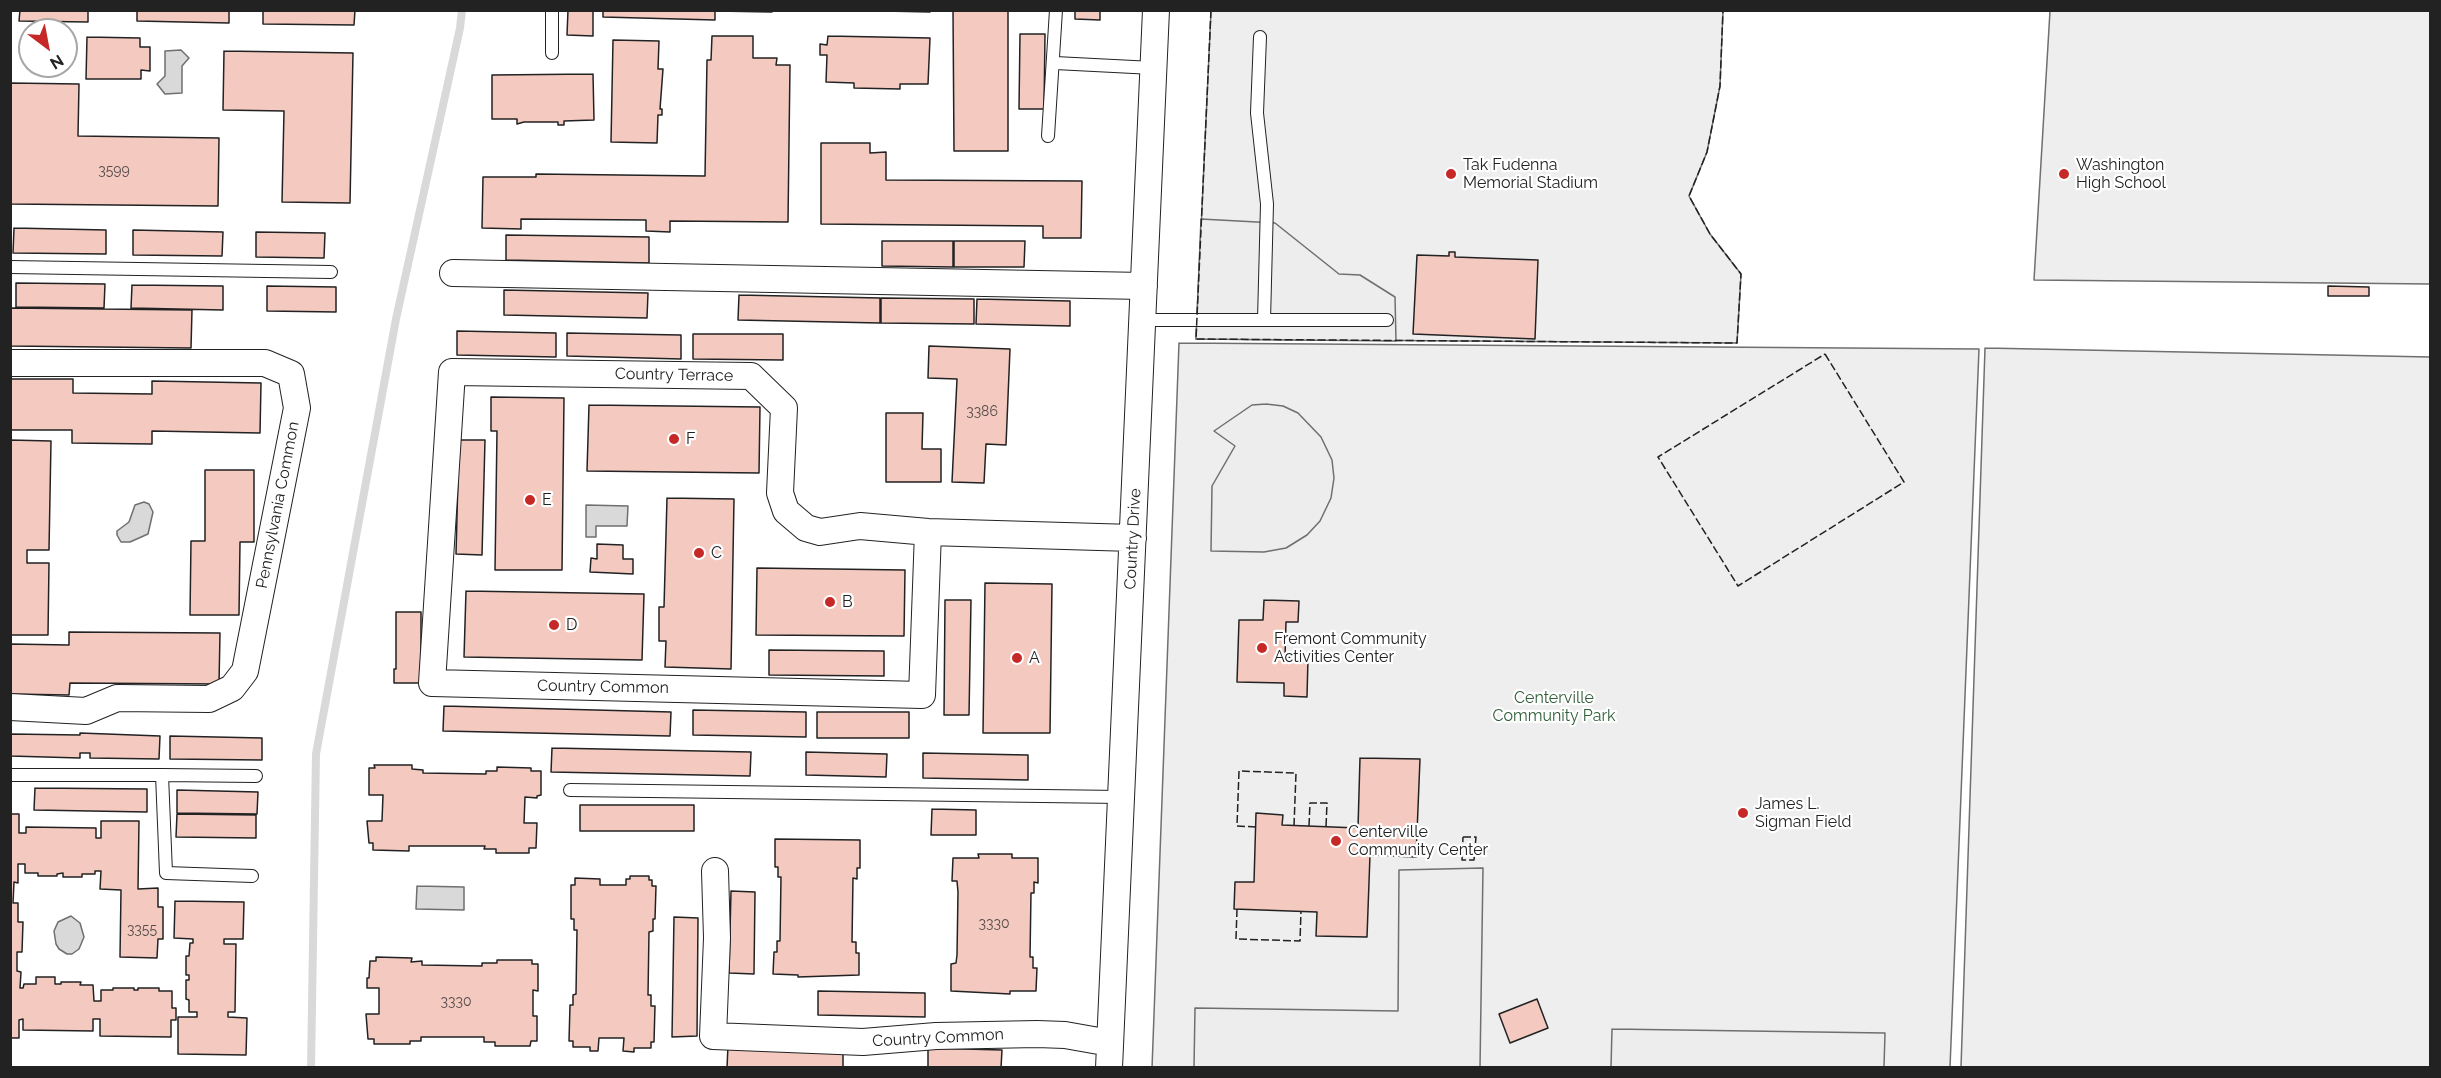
<!DOCTYPE html>
<html>
<head>
<meta charset="utf-8">
<style>
  body { margin:0 }
  #map { position:relative; width:2441px; height:1078px; overflow:hidden; background:#fff; font-family:Raleway,sans-serif }
  canvas { display:block }
  .frame { position:absolute; inset:0; border:12px solid #222; pointer-events:none }
  .north { position:absolute; left:18px; top:18px; width:60px; height:60px; box-sizing:border-box; background:#fff; border:2px solid #a7a7a7; border-radius:50%; rotate:148deg; font-size:16px; font-weight:700; line-height:24px; text-align:center; color:#222 }
  .north::after { content:''; display:block; margin:auto; width:21px; height:27px; background:#c62828; clip-path:polygon(50% 0,100% 100%,50% 72%,0 100%) }
</style>
</head>
<body>
<div id="map">
<canvas width="2441" height="1078"></canvas>
<div class="frame"></div>
<div class="north">N</div>
</div>
<script>
const ctx = document.querySelector('canvas').getContext('2d');
ctx.lineJoin = 'round';
function fillPath(path, color) {
  ctx.fillStyle = color;
  ctx.fill(path, 'evenodd');
}
function toPath(rows) {
  const path = new Path2D();
  for (const r of rows) {
    path.moveTo(r[0], r[1]);
    for (let i = 2; i < r.length; i += 2) path.lineTo(r[i], r[i + 1]);
  }
  return path;
}
function strokePath(path, color, width, dash) {
  ctx.strokeStyle = color;
  ctx.lineWidth = width;
  ctx.lineCap = dash ? 'butt' : 'round';
  ctx.setLineDash(dash || []);
  ctx.stroke(path);
}
function drawText(font, color, halo, rows, align = 'center') {
  ctx.font = font + ' Raleway,sans-serif';
  ctx.lineWidth = 4.5;
  ctx.setLineDash([]);
  ctx.textBaseline = 'middle';
  ctx.strokeStyle = halo;
  ctx.fillStyle = color;
  for (const [text, x, y, turn = 0] of rows) {
    ctx.save();
    ctx.translate(x, y);
    ctx.rotate((+turn || 0) * Math.PI / 180);
    ctx.textAlign = isNaN(turn) ? turn : align;
    if (halo) ctx.strokeText(text, 0, 0);
    ctx.fillText(text, 0, 0);
    ctx.restore();
  }
}
const green = toPath([
  [1211,11,1723,11,1720,86,1707,152,1689,196,1710,234,1741,274,1737,343,1196,339,1211,11],
  [2050,11,2430,11,2430,284,2034,280,2050,11],
  [1179,343,1979,349,1950,1067,1152,1068,1179,343],
  [1985,348,2430,357,2430,1067,1961,1067,1985,348]
]);
const parking = toPath([
  [1201,219,1275,223,1339,274,1360,275,1395,297,1396,341,1196,339,1201,219],
  [1266,404,1283,406,1298,413,1321,437,1332,460,1334,478,1331,498,1320,521,1307,535,1286,548,1264,552,1211,551,1212,486,1235,446,1214,431,1252,405,1266,404],
  [1483,868,1480,1067,1194,1067,1195,1008,1398,1011,1399,870,1483,868],
  [1612,1029,1885,1033,1884,1067,1611,1067,1612,1029]
]);
const water = toPath([
  [181,50,189,58,182,66,182,93,165,94,157,84,165,76,165,51,181,50],
  [144,502,149,504,153,512,148,534,130,542,121,542,117,535,117,531,129,522,135,505,144,502],
  [586,505,628,506,627,526,596,526,596,537,586,537,586,505],
  [417,886,464,887,464,910,416,909,417,886],
  [71,916,80,923,84,937,79,949,72,954,67,954,59,949,56,944,54,931,58,922,71,916]
]);
const stream = toPath([
  [311,1068,316,754,396,319,460,28,462,10]
]);
const building = toPath([
  [20,10,88,10,88,22,19,21,20,10],
  [137,10,229,10,229,23,137,21,137,10],
  [263,10,355,10,354,25,263,24,263,10],
  [568,10,593,10,593,36,567,35,568,10],
  [603,10,772,10,772,12,715,11,715,20,603,17,603,10],
  [839,10,930,10,930,12,839,10],
  [953,10,1008,10,1008,151,954,151,953,10],
  [1075,10,1100,10,1100,20,1075,19,1075,10],
  [1020,34,1045,34,1044,109,1019,109,1020,34],
  [712,36,753,36,753,58,777,58,776,65,790,65,788,222,670,221,670,232,646,231,646,220,521,219,521,229,482,228,483,177,536,177,536,174,705,176,707,60,711,60,712,36],
  [828,36,930,38,928,84,900,84,900,89,854,88,854,83,826,82,827,55,820,55,820,44,827,45,828,36],
  [87,37,140,38,140,47,150,47,150,71,141,70,141,79,86,79,87,37],
  [613,40,659,41,658,69,663,69,660,109,662,109,662,115,658,115,657,143,611,142,613,40],
  [224,51,353,53,350,203,282,202,284,111,223,110,224,51],
  [593,74,594,120,564,121,564,125,558,125,558,122,524,122,517,124,517,119,492,119,492,75,593,74],
  [10,83,79,84,78,136,219,138,218,206,10,204,10,83],
  [821,143,870,143,870,153,886,152,886,180,1082,181,1081,238,1043,238,1043,226,821,224,821,143],
  [14,228,106,230,106,254,13,253,14,228],
  [133,230,223,232,222,256,133,255,133,230],
  [256,232,325,233,324,258,256,257,256,232],
  [506,235,649,237,649,263,506,260,506,235],
  [882,241,953,241,953,267,882,266,882,241],
  [954,241,1025,241,1024,267,954,267,954,241],
  [1449,252,1455,252,1455,257,1538,260,1535,339,1413,334,1417,255,1449,256,1449,252],
  [16,283,105,284,104,308,16,307,16,283],
  [132,285,223,286,223,310,131,308,132,285],
  [267,286,336,287,336,312,267,311,267,286],
  [2328,286,2369,287,2369,296,2328,296,2328,286],
  [504,290,648,293,647,318,504,315,504,290],
  [739,295,880,298,880,323,738,320,739,295],
  [881,298,974,299,974,324,881,323,881,298],
  [977,299,1070,301,1070,326,976,324,977,299],
  [10,308,192,310,191,348,10,346,10,308],
  [457,331,556,333,556,357,457,355,457,331],
  [567,333,681,335,681,359,567,356,567,333],
  [693,334,783,334,783,360,693,359,693,334],
  [929,346,1010,349,1006,445,986,444,984,483,952,482,957,379,928,378,929,346],
  [10,379,73,379,73,393,152,394,152,381,261,383,260,433,152,431,152,444,72,443,72,430,10,430,10,379],
  [491,397,564,398,562,570,495,570,497,431,491,431,491,397],
  [589,405,760,407,759,473,587,471,589,405],
  [886,413,923,413,922,449,941,449,941,482,886,482,886,413],
  [10,440,51,441,49,550,27,550,27,563,49,563,48,635,10,635,10,440],
  [459,440,485,440,482,555,456,554,459,440],
  [205,470,254,470,254,542,240,542,239,615,190,615,191,541,205,541,205,470],
  [667,498,734,499,731,669,665,667,666,641,659,641,659,607,664,607,667,498],
  [597,544,623,545,623,559,633,559,633,574,590,572,591,558,597,559,597,544],
  [757,568,905,570,904,636,756,635,757,568],
  [985,583,1052,584,1050,733,983,733,985,583],
  [466,591,644,594,642,660,464,657,466,591],
  [945,600,971,600,969,715,944,715,945,600],
  [1264,600,1299,601,1298,622,1286,622,1285,657,1308,658,1307,697,1284,696,1284,683,1237,682,1239,620,1263,620,1264,600],
  [396,612,421,612,421,683,394,683,394,669,396,669,396,612],
  [69,632,220,633,219,684,70,683,69,695,10,694,10,644,69,645,69,632],
  [769,650,884,651,884,676,769,675,769,650],
  [444,706,671,712,670,736,443,731,444,706],
  [693,710,806,712,806,737,693,735,693,710],
  [817,712,909,712,909,738,817,738,817,712],
  [80,733,160,736,159,759,90,758,90,753,80,753,80,758,10,756,10,734,80,735,80,733],
  [170,736,262,738,262,760,170,759,170,736],
  [552,748,751,752,750,776,551,772,552,748],
  [806,752,887,754,886,777,806,775,806,752],
  [923,753,1028,755,1028,780,923,778,923,753],
  [1360,758,1420,759,1416,857,1370,855,1367,937,1316,936,1317,912,1234,909,1235,882,1254,882,1256,813,1283,815,1282,825,1358,828,1360,758],
  [374,765,412,765,412,769,423,770,423,773,486,774,486,771,497,771,497,767,531,768,531,771,541,771,541,795,537,796,537,798,525,797,524,823,537,823,536,848,529,848,529,853,496,853,496,849,484,849,485,846,409,846,409,851,373,850,373,843,369,843,367,821,382,821,383,795,369,795,369,768,375,768,374,765],
  [35,788,147,789,147,812,34,810,35,788],
  [177,790,258,792,257,814,177,813,177,790],
  [580,805,694,805,694,831,580,831,580,805],
  [932,809,976,810,976,835,931,835,932,809],
  [10,814,19,814,19,833,26,833,26,827,96,828,96,838,101,838,101,821,139,821,138,889,158,888,158,907,163,907,163,939,158,939,157,958,120,957,121,890,100,889,101,871,95,871,95,874,82,874,82,877,63,877,63,873,57,874,57,876,38,876,38,873,25,873,25,864,18,864,18,883,14,882,13,903,18,903,18,922,23,922,22,952,17,952,17,971,21,972,20,988,23,988,24,984,36,984,36,977,55,977,55,984,61,984,61,982,81,982,80,985,93,985,94,1001,101,1001,101,990,113,990,113,988,134,988,134,990,138,990,138,988,159,988,159,991,172,991,172,1008,176,1008,176,1020,171,1020,171,1037,100,1036,100,1019,93,1019,93,1031,23,1030,23,1019,19,1020,19,1038,10,1038,10,814],
  [177,814,256,815,256,838,176,837,177,814],
  [775,839,860,840,860,868,857,868,857,879,853,878,852,942,856,942,856,953,859,953,859,975,798,977,798,975,773,974,774,952,777,952,777,941,780,941,781,877,778,877,778,867,775,867,775,839],
  [978,854,1012,854,1012,858,1038,858,1038,883,1034,882,1034,893,1031,893,1030,957,1033,957,1033,968,1037,968,1036,991,1010,991,1010,994,951,991,951,964,956,963,957,955,958,892,957,881,952,881,953,858,979,858,978,854],
  [630,876,649,876,649,880,652,880,652,886,656,886,655,919,653,919,653,931,649,932,648,995,651,995,651,1006,655,1006,654,1042,651,1042,651,1048,634,1048,634,1052,623,1051,624,1038,599,1038,598,1051,590,1051,590,1047,573,1047,573,1041,569,1041,570,1005,573,1005,573,995,576,994,577,930,574,930,574,919,571,919,571,885,575,885,575,878,600,879,600,885,626,885,626,879,630,879,630,876],
  [731,891,755,892,754,974,729,973,731,891],
  [175,901,244,902,243,939,224,939,224,944,236,944,235,1012,228,1012,228,1017,247,1018,246,1055,178,1054,178,1017,197,1017,197,1012,189,1012,189,1000,186,999,186,980,189,980,189,975,186,975,186,956,189,956,190,943,193,943,193,939,174,938,175,901],
  [674,917,698,918,697,1036,672,1037,674,917],
  [376,957,412,958,411,962,422,961,422,965,482,966,482,963,497,963,497,960,532,960,532,964,538,964,538,991,533,990,533,1016,537,1016,537,1041,531,1041,530,1046,495,1046,495,1042,484,1042,484,1037,421,1037,421,1041,410,1041,410,1044,374,1044,374,1039,368,1039,366,1014,379,1014,379,988,367,988,367,978,369,978,370,961,376,961,376,957],
  [818,991,925,993,925,1017,818,1015,818,991],
  [1537,999,1548,1028,1510,1043,1499,1014,1537,999],
  [728,1045,843,1047,843,1068,727,1068,728,1045],
  [928,1048,1002,1050,1001,1068,928,1068,928,1048]
]);
const service = toPath([
  [1260,37,1257,113,1267,204,1264,320],
  [552,53,552,10],
  [1055,63,1153,68],
  [1048,136,1056,10],
  [10,267,331,272],
  [1142,320,1387,320],
  [10,775,162,775,166,873,252,876],
  [162,775,256,776],
  [570,790,1121,797]
]);
const minor = toPath([
  [453,273,1144,286],
  [10,363,265,363,291,374,297,408,245,671,232,688,209,699,117,698,86,711,10,707],
  [928,532,922,695,432,683,452,372,751,376,784,408,780,493,786,511,806,528,820,532,860,526,928,532,1133,538],
  [715,871,717,938,713,1036,863,1042,936,1036,1037,1034,1065,1035,1110,1043],
  [1109,1068,1156,10]
]);
const fence = toPath([
  [1211,10,1196,339,1737,343,1741,274,1710,234,1689,196,1707,152,1720,86,1723,10],
  [1825,354,1904,482,1738,586,1658,457,1825,354],
  [1309,826,1310,803,1327,803,1326,827],
  [1256,827,1237,826,1239,771,1296,773,1294,826],
  [1463,837,1476,837,1474,860,1462,860,1463,837],
  [1237,909,1236,939,1300,941,1301,911]
]);
const markers = [
  [1451,174,6,"#c62828"],
  [2064,174,6,"#c62828"],
  [674,439,6,"#c62828"],
  [530,500,6,"#c62828"],
  [699,553,6,"#c62828"],
  [830,602,6,"#c62828"],
  [554,625,6,"#c62828"],
  [1262,648,6,"#c62828"],
  [1017,658,6,"#c62828"],
  [1743,813,6,"#c62828"],
  [1336,841,6,"#c62828"]
];
const numberNames = [
  ["3599",114,171],
  ["3386",982,412],
  ["3330",994,924],
  ["3355",142,930],
  ["3330",456,1002]
];
const poiNames = [
  ["Tak Fudenna",1463,165],
  ["Memorial Stadium",1463,183],
  ["Washington",2076,165],
  ["High School",2076,183],
  ["F",686,439],
  ["E",542,500],
  ["C",711,553],
  ["B",842,602],
  ["D",566,625],
  ["Fremont Community",1274,639],
  ["Activities Center",1274,657],
  ["A",1029,658],
  ["James L.",1755,804],
  ["Sigman Field",1755,822],
  ["Centerville",1348,832],
  ["Community Center",1348,850]
];
const streetNames = [
  ["Country Terrace",674,375,1],
  ["Pennsylvania Common",278,505,-79],
  ["Country Drive",1133,539,-87],
  ["Country Common",603,687,1],
  ["Country Common",938,1038,-3]
];
const parkNames = [
  ["Centerville",1554,698],
  ["Community Park",1554,716]
];
fillPath(green, '#eee');
strokePath(green, '#6f6f6f', 1.5);
fillPath(parking, '#ededed');
strokePath(parking, '#6f6f6f', 1.5);
fillPath(water, '#d9d9d9');
strokePath(water, '#6f6f6f', 1.5);
strokePath(stream, '#d9d9d9', 8);
fillPath(building, '#f3c9c0');
strokePath(building, '#222', 1.5);
strokePath(service, '#222', 14);
strokePath(minor, '#222', 28);
strokePath(service, '#fff', 12);
strokePath(minor, '#fff', 26);
strokePath(fence, '#222', 1.5, [8, 3]);
for (const [x, y, r, color] of markers) {
  const dot = new Path2D();
  dot.arc(x, y, r, 0, 2 * Math.PI);
  ctx.fillStyle = color;
  ctx.fill(dot);
  strokePath(dot, '#fff', 2);
}
drawText('14px', '#564c4a', null, numberNames);
drawText('16px', '#222', '#fff', poiNames, 'left');
drawText('16px', '#222', '#fff', streetNames);
drawText('16px', '#2f5e38', '#fff', parkNames);
</script>
</body>
</html>
